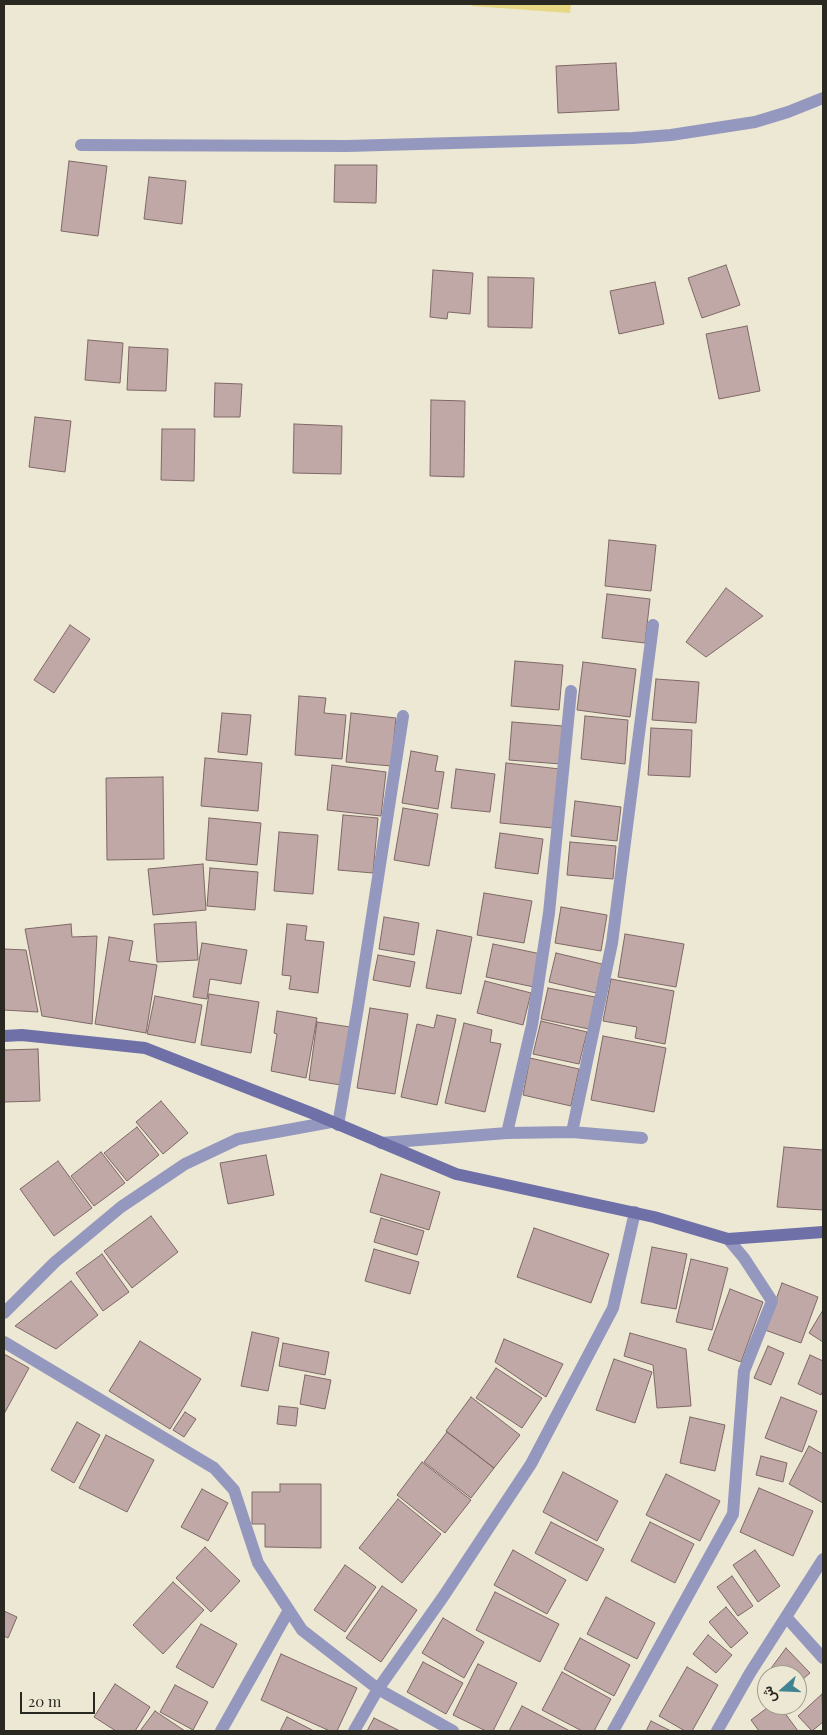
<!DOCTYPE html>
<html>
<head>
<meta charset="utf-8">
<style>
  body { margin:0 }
  #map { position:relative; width:827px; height:1735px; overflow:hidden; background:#ece8d3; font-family:"Playfair Display",Vazirmatn,serif }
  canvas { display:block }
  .frame { position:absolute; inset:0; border:5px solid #2a2921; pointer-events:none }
  .north { position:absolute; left:757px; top:1665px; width:50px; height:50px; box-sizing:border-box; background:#ece8d3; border:1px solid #9e9c8c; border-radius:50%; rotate:250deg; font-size:14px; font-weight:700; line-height:20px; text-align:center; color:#2a2921 }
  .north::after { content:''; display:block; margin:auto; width:18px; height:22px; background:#408492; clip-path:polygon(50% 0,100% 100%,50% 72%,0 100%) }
  .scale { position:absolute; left:20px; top:1692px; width:75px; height:22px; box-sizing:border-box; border:2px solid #2a2921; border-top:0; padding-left:6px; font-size:15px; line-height:18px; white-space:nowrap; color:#2a2921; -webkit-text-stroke:4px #ece8d3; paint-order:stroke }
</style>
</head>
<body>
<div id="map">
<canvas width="827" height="1735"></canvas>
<div class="frame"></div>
<div class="north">ش</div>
<div class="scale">20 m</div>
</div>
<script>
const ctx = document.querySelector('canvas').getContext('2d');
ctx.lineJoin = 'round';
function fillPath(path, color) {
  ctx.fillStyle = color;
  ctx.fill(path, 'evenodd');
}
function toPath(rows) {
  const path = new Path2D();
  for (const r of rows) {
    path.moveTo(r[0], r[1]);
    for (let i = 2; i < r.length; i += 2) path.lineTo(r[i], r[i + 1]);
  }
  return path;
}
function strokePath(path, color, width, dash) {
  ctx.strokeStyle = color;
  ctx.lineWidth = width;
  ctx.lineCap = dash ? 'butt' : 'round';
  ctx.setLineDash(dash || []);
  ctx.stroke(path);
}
const green = toPath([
  [472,4,571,4,570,13,472,6]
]);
const building = toPath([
  [616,63,619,110,558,113,556,66,616,63],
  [69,161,107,166,98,236,61,231,69,161],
  [335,165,377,165,376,203,334,202,335,165],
  [149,177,186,181,182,224,144,219,149,177],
  [726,265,740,305,702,318,688,278,726,265],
  [433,270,473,273,470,314,448,312,447,319,430,317,433,270],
  [488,277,534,278,532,328,488,327,488,277],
  [655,282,664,324,619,334,610,291,655,282],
  [747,326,760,391,719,399,706,334,747,326],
  [88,340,123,343,120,383,85,380,88,340],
  [129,347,168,349,166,391,127,390,129,347],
  [215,383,242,384,240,417,214,417,215,383],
  [431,400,465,401,464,477,430,476,431,400],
  [35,417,71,421,65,472,29,467,35,417],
  [294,424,342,426,341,474,293,473,294,424],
  [162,429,195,429,194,481,161,480,162,429],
  [609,540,656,545,651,591,605,586,609,540],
  [726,588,763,616,706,657,686,642,726,588],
  [607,594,650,599,645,643,602,638,607,594],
  [70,625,90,639,54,693,34,680,70,625],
  [515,661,563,665,559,710,511,706,515,661],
  [583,662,636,669,630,717,577,710,583,662],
  [656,679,699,682,696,723,652,720,656,679],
  [299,696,326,698,324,713,346,715,342,759,295,755,299,696],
  [222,713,251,715,247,755,218,752,222,713],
  [351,713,396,718,391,766,346,762,351,713],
  [585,716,628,720,625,764,581,759,585,716],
  [512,722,563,726,561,764,509,760,512,722],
  [651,728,692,730,690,777,648,775,651,728],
  [411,751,438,756,435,771,444,772,438,809,402,803,411,751],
  [205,758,262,763,258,811,201,806,205,758],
  [506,763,560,769,553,828,500,823,506,763],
  [332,765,386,772,381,816,327,810,332,765],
  [456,769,495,774,490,812,451,808,456,769],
  [163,777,164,859,107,860,106,778,163,777],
  [575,801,621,807,617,841,571,836,575,801],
  [403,808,438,814,429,866,394,860,403,808],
  [343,815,378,818,373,873,338,870,343,815],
  [209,818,261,823,257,865,206,860,209,818],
  [279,832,318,835,313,894,274,891,279,832],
  [500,833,543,839,538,874,495,868,500,833],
  [570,842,616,846,613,879,567,875,570,842],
  [203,864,206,910,153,915,148,869,203,864],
  [210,868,258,872,255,910,207,906,210,868],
  [484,893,532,901,524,943,477,935,484,893],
  [561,907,607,915,601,951,555,943,561,907],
  [384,917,419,923,414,955,379,949,384,917],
  [196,922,198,960,157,962,154,924,196,922],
  [71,924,72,937,97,936,92,1024,42,1016,25,929,71,924],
  [287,924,307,926,305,940,324,942,318,993,289,989,291,976,282,975,287,924],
  [437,930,472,937,461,994,426,988,437,930],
  [625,934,684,944,676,987,618,977,625,934],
  [109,937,133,941,129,961,157,965,146,1033,95,1024,109,937],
  [202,943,247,950,241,984,210,979,207,999,193,997,202,943],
  [493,944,541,954,534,987,486,977,493,944],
  [4,949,26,950,38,1012,4,1010,4,949],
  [556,953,602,964,596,993,549,982,556,953],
  [378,955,415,962,410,987,373,980,378,955],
  [611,979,674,991,665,1044,635,1038,637,1027,603,1021,611,979],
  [485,981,531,993,523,1025,477,1013,485,981],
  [548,988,595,997,589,1029,541,1019,548,988],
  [209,994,259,1002,251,1053,201,1045,209,994],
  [155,996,202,1005,195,1043,147,1034,155,996],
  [370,1008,408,1014,395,1094,357,1088,370,1008],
  [277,1011,317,1018,306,1078,271,1071,277,1034,274,1033,277,1011],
  [437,1015,456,1019,437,1105,401,1097,417,1024,434,1028,437,1015],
  [541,1021,587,1032,579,1064,533,1054,541,1021],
  [317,1022,350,1027,341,1085,309,1080,317,1022],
  [464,1023,492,1030,490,1042,501,1044,485,1112,445,1103,464,1023],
  [603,1036,666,1048,654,1112,591,1100,603,1036],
  [38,1049,40,1101,4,1102,4,1050,38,1049],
  [530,1058,579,1069,571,1106,523,1095,530,1058],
  [161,1101,188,1133,163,1154,136,1122,161,1101],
  [137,1127,159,1155,127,1181,104,1153,137,1127],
  [784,1147,823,1150,823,1210,777,1207,784,1147],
  [101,1152,125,1183,94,1206,71,1176,101,1152],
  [266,1155,274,1195,228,1204,220,1163,266,1155],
  [58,1161,92,1208,54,1236,20,1189,58,1161],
  [381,1174,440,1192,429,1230,370,1212,381,1174],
  [151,1216,178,1252,132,1288,104,1251,151,1216],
  [381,1218,424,1231,417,1255,374,1242,381,1218],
  [534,1228,609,1254,591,1303,517,1277,534,1228],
  [652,1247,687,1254,676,1309,641,1303,652,1247],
  [374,1249,419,1262,410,1294,365,1281,374,1249],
  [102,1254,129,1292,103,1311,76,1273,102,1254],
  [691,1259,728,1268,712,1330,676,1322,691,1259],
  [71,1281,98,1315,56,1349,15,1326,71,1281],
  [782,1283,818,1297,801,1343,765,1330,782,1283],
  [730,1289,763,1302,741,1362,708,1350,730,1289],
  [823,1310,823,1342,809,1333,823,1310],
  [252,1332,279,1338,268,1391,241,1386,252,1332],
  [630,1333,686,1349,691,1406,657,1408,653,1365,624,1356,630,1333],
  [504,1339,563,1364,546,1397,495,1362,504,1339],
  [140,1341,201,1379,170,1429,109,1391,140,1341],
  [283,1343,329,1352,325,1375,279,1366,283,1343],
  [768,1346,784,1353,771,1385,754,1378,768,1346],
  [4,1354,29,1368,4,1414,4,1354],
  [810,1355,823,1361,823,1390,821,1395,798,1384,810,1355],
  [614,1359,652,1372,635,1423,596,1410,614,1359],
  [496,1368,542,1398,522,1428,476,1398,496,1368],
  [305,1375,331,1380,325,1409,300,1404,305,1375],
  [471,1397,520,1435,494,1468,446,1431,471,1397],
  [781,1397,817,1411,802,1452,765,1438,781,1397],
  [279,1406,298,1408,296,1426,277,1424,279,1406],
  [185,1412,196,1419,184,1437,173,1430,185,1412],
  [690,1417,725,1425,715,1471,680,1463,690,1417],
  [77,1422,100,1435,74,1483,51,1470,77,1422],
  [447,1432,494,1468,471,1498,424,1462,447,1432],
  [106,1435,154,1460,127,1512,79,1488,106,1435],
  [809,1446,823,1454,823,1503,789,1484,809,1446],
  [761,1456,787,1463,783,1482,756,1475,761,1456],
  [422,1462,471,1500,445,1533,397,1495,422,1462],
  [563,1472,618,1501,597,1541,543,1512,563,1472],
  [666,1474,720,1501,700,1541,646,1515,666,1474],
  [280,1484,321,1484,321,1548,265,1547,265,1524,252,1524,252,1492,280,1492,280,1484],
  [759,1488,813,1511,793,1556,740,1532,759,1488],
  [202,1489,228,1503,208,1541,181,1527,202,1489],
  [398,1499,441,1534,402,1583,359,1548,398,1499],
  [551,1522,604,1549,587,1581,535,1553,551,1522],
  [650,1522,694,1544,675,1583,631,1561,650,1522],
  [205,1547,240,1581,211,1612,176,1578,205,1547],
  [513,1550,566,1580,547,1614,494,1585,513,1550],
  [755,1550,780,1586,758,1602,733,1565,755,1550],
  [345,1565,376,1587,345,1632,314,1610,345,1565],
  [732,1576,753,1606,738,1616,717,1587,732,1576],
  [173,1582,204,1610,163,1654,133,1625,173,1582],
  [382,1586,417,1610,381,1662,346,1638,382,1586],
  [495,1592,559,1624,540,1662,476,1630,495,1592],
  [606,1597,655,1623,637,1659,587,1634,606,1597],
  [726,1607,748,1633,731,1648,709,1622,726,1607],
  [4,1611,17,1617,8,1638,4,1636,4,1611],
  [443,1618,484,1642,464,1678,422,1653,443,1618],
  [201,1624,237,1644,213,1688,176,1667,201,1624],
  [708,1635,732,1655,716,1673,693,1654,708,1635],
  [580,1638,630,1665,614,1696,564,1669,580,1638],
  [786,1648,810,1673,797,1684,797,1675,767,1675,767,1693,761,1687,769,1671,786,1648],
  [281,1654,357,1688,337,1731,330,1731,261,1700,281,1654],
  [423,1662,463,1683,446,1714,407,1692,423,1662],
  [478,1664,517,1683,493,1731,486,1731,453,1715,478,1664],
  [687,1667,718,1685,692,1731,685,1731,659,1716,687,1667],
  [562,1672,611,1699,594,1731,582,1731,542,1710,562,1672],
  [115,1684,150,1707,135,1731,116,1731,94,1717,115,1684],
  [175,1685,208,1702,193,1730,160,1712,175,1685],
  [822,1694,823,1722,812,1731,798,1716,822,1694],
  [771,1705,779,1705,798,1731,759,1731,751,1720,771,1705],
  [522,1706,570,1731,509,1731,522,1706],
  [155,1711,185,1731,140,1731,155,1711],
  [287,1717,314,1731,280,1731,287,1717],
  [374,1718,400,1731,367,1731,374,1718],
  [651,1721,671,1731,646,1731,651,1721]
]);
const street = toPath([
  [81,145,347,146,633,138,671,135,755,122,788,112,823,98],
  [338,1125,358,1007,403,716],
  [572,1132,612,943,653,625],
  [507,1133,532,1025,549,913,571,691],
  [381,1143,507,1133,572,1132,642,1138],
  [4,1313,55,1262,121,1207,185,1164,238,1139,331,1122],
  [4,1342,214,1468,234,1490,258,1563,302,1630,378,1689,443,1597,531,1464,613,1308,635,1212],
  [787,1618,823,1658],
  [221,1731,289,1610],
  [354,1731,378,1689,453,1731],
  [613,1731,733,1514,744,1371,772,1301,744,1258,728,1239],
  [717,1731,750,1673,823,1559]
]);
const secondary = toPath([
  [4,1036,22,1035,145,1048,314,1114,456,1174,654,1217,728,1239,823,1232]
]);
fillPath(green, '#e7d782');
fillPath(building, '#c0a8a6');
strokePath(building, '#7e6866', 1);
strokePath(street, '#9598be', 12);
strokePath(secondary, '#6f70a8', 12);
</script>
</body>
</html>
